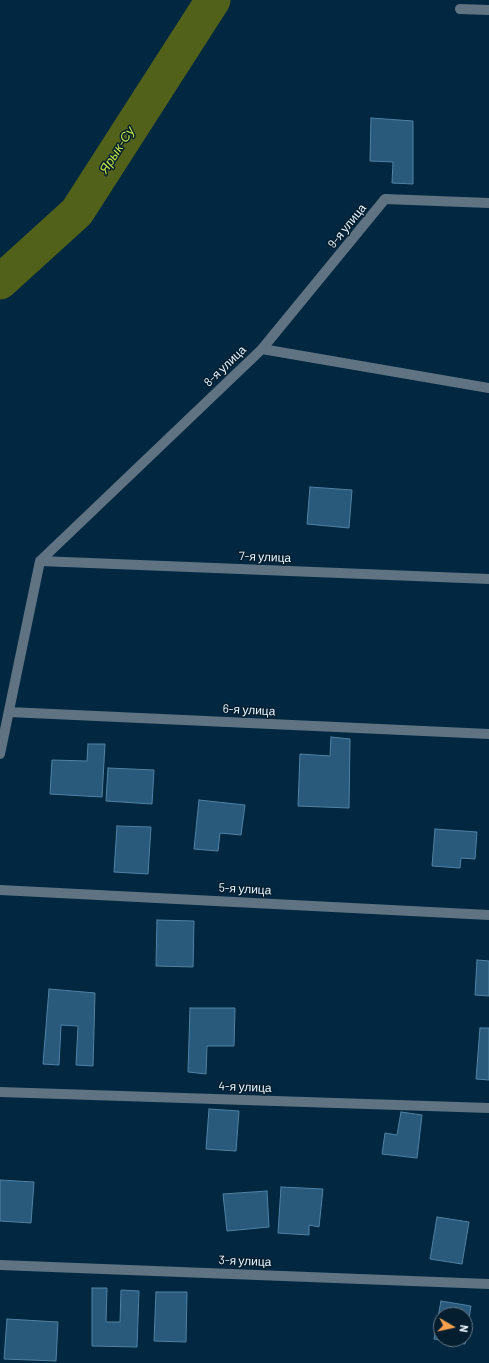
<!DOCTYPE html>
<html>
<head>
<meta charset="utf-8">
<style>
  body { margin:0 }
  #map { position:relative; width:489px; height:1363px; overflow:hidden; background:#012840; font-family:Barlow,sans-serif }
  canvas { display:block }
  .north { position:absolute; left:433px; top:1307px; width:40px; height:40px; box-sizing:border-box; background:#041e2f; border:1px solid #617482; border-radius:50%; rotate:99deg; font-size:11px; font-weight:700; line-height:16px; text-align:center; color:#ecf6fe }
  .north::after { content:''; display:block; margin:auto; width:14px; height:18px; background:#f9a04d; clip-path:polygon(50% 0,100% 100%,50% 72%,0 100%) }
</style>
</head>
<body>
<div id="map">
<canvas width="489" height="1363"></canvas>
<div class="north">N</div>
</div>
<script>
const ctx = document.querySelector('canvas').getContext('2d');
ctx.lineJoin = 'round';
function toPath(rows) {
  const path = new Path2D();
  for (const r of rows) {
    path.moveTo(r[0], r[1]);
    for (let i = 2; i < r.length; i += 2) path.lineTo(r[i], r[i + 1]);
  }
  return path;
}
function strokePath(path, color, width, dash) {
  ctx.strokeStyle = color;
  ctx.lineWidth = width;
  ctx.lineCap = dash ? 'butt' : 'round';
  ctx.setLineDash(dash || []);
  ctx.stroke(path);
}
function fillPath(path, color) {
  ctx.fillStyle = color;
  ctx.fill(path, 'evenodd');
}
function drawText(font, color, halo, rows, align = 'center') {
  ctx.font = font + ' Barlow,sans-serif';
  ctx.lineWidth = 3;
  ctx.setLineDash([]);
  ctx.textBaseline = 'middle';
  ctx.strokeStyle = halo;
  ctx.fillStyle = color;
  for (const [text, x, y, turn = 0] of rows) {
    ctx.save();
    ctx.translate(x, y);
    ctx.rotate((+turn || 0) * Math.PI / 180);
    ctx.textAlign = isNaN(turn) ? turn : align;
    if (halo) ctx.strokeText(text, 0, 0);
    ctx.fillText(text, 0, 0);
    ctx.restore();
  }
}
const river = toPath([
  [0,282,77,212,213,0]
]);
const building = toPath([
  [371,118,413,121,413,184,392,183,393,162,370,161,371,118],
  [310,487,352,490,349,528,307,524,310,487],
  [331,737,350,739,349,808,298,806,300,754,330,756,331,737],
  [88,744,105,744,102,797,50,794,52,760,87,761,88,744],
  [108,768,154,770,152,804,106,801,108,768],
  [199,800,245,805,241,835,220,833,218,851,194,849,199,800],
  [117,826,151,827,148,874,114,872,117,826],
  [435,829,477,832,475,859,461,858,460,868,432,866,435,829],
  [157,920,194,921,193,967,156,966,157,920],
  [477,960,489,961,489,996,475,995,477,960],
  [49,989,95,993,93,1066,76,1065,78,1026,61,1025,59,1065,43,1064,49,989],
  [190,1008,235,1008,234,1046,207,1046,206,1074,188,1072,190,1008],
  [480,1028,489,1028,489,1080,476,1079,480,1028],
  [209,1109,239,1111,236,1151,206,1149,209,1109],
  [401,1112,422,1115,417,1158,382,1154,385,1133,397,1135,401,1112],
  [0,1180,34,1182,31,1223,0,1221,0,1180],
  [281,1187,323,1189,319,1227,309,1225,309,1235,278,1233,281,1187],
  [267,1191,269,1227,227,1231,223,1194,267,1191],
  [437,1217,469,1222,462,1264,430,1259,437,1217],
  [92,1288,107,1288,106,1322,120,1322,121,1290,139,1291,137,1347,92,1346,92,1288],
  [156,1292,187,1292,186,1342,154,1341,156,1292],
  [441,1301,471,1306,465,1344,434,1339,441,1301],
  [441,1315,465,1315,465,1339,441,1339,441,1315],
  [7,1319,58,1322,56,1361,4,1359,7,1319]
]);
const minor = toPath([
  [460,9,489,10],
  [262,349,385,199,489,203],
  [40,561,262,349,489,388],
  [40,561,489,579],
  [9,712,489,734],
  [0,754,40,561],
  [0,890,489,915],
  [0,1092,489,1108],
  [0,1265,489,1284]
]);
const streetNames = [
  ["9-я улица",347,226,-51],
  ["8-я улица",225,366,-44],
  ["7-я улица",265,557,2],
  ["6-я улица",249,710,3],
  ["5-я улица",245,889,3],
  ["4-я улица",245,1087,2],
  ["3-я улица",245,1261,2]
];
const waterNames = [
  ["Ярык-Су",117,150,-57]
];
strokePath(river, '#52611a', 35);
fillPath(building, '#295a7b');
strokePath(building, '#5082a5', 1);
strokePath(minor, '#5f7382', 10);
drawText('12px', '#ecf6fe', '#041e2f', streetNames);
drawText('italic 13px', '#c9ec43', '#041e2f', waterNames);
</script>
</body>
</html>
